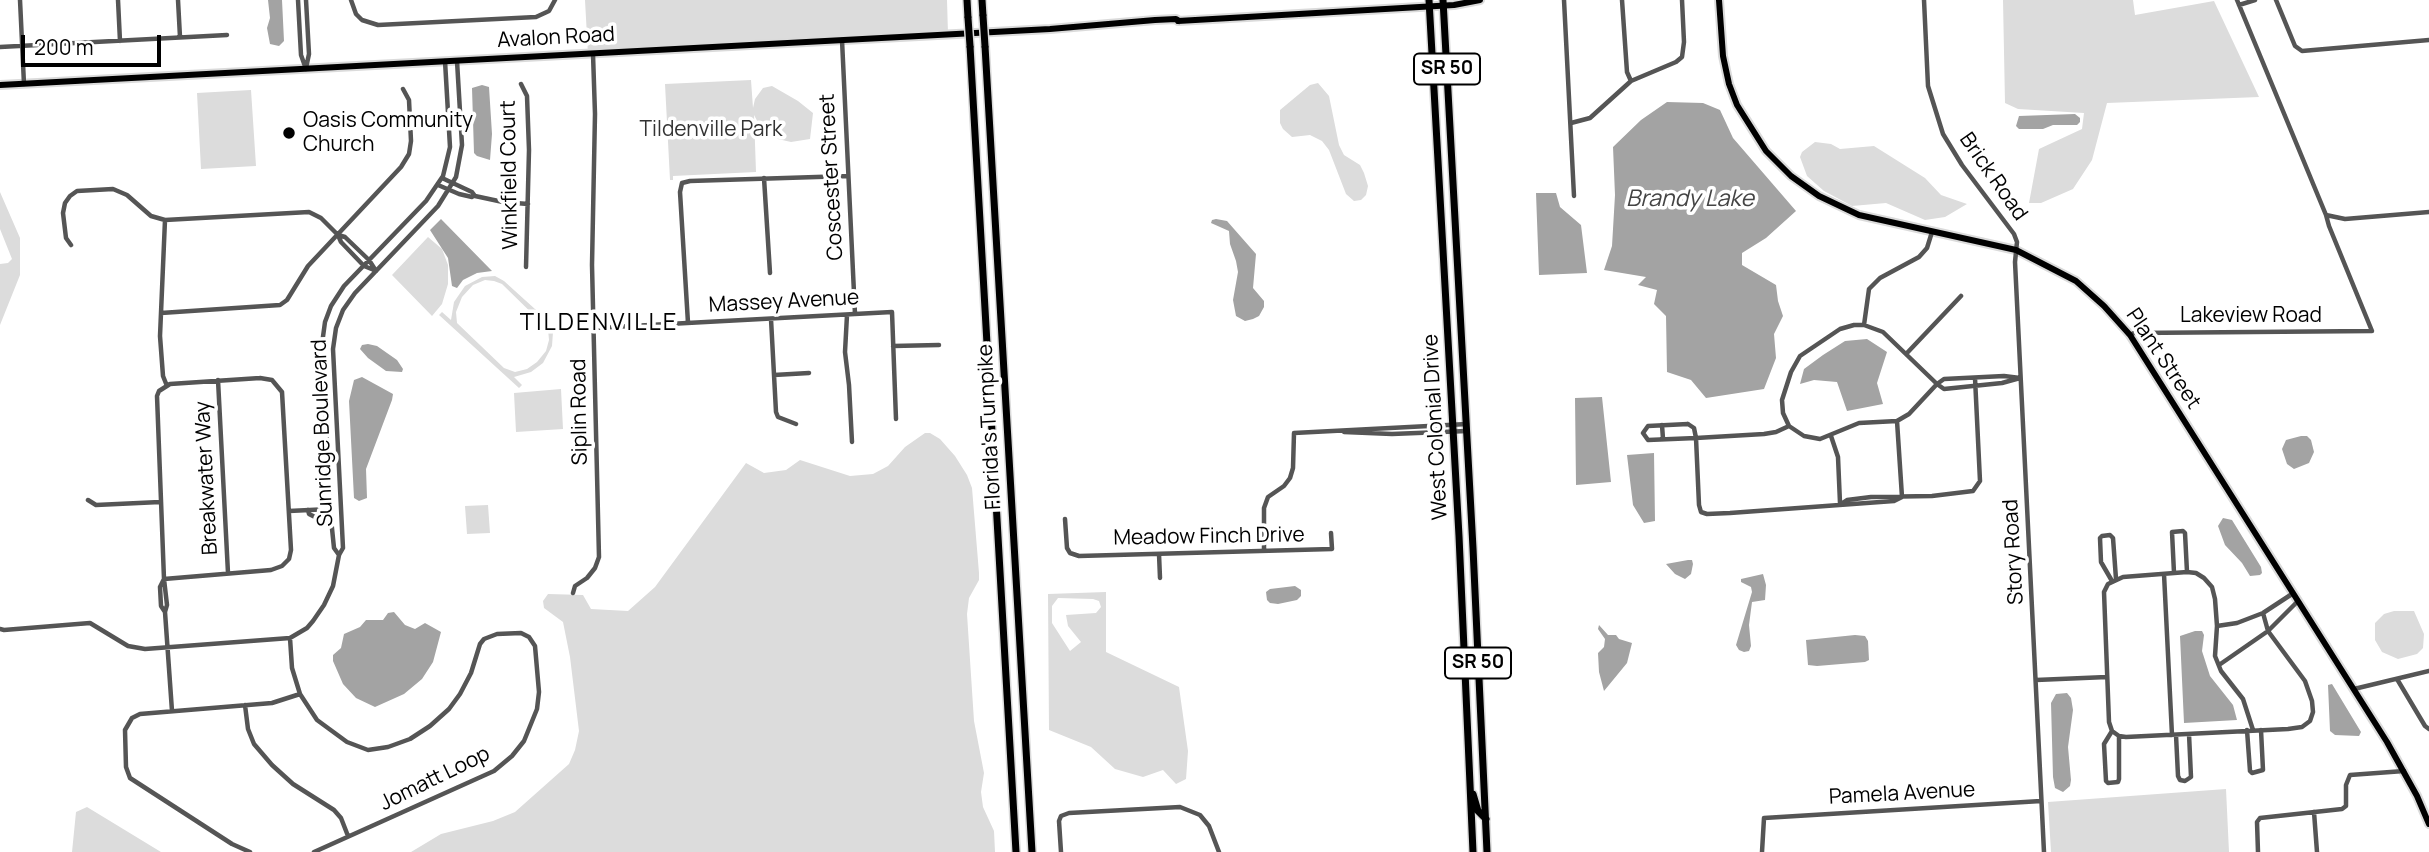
<!DOCTYPE html>
<html>
<head>
<meta charset="utf-8">
<style>
  body { margin:0 }
  #map { position:relative; width:2429px; height:852px; overflow:hidden; background:#fff; font-family:Manrope,sans-serif }
  canvas { display:block }
  .scale { position:absolute; left:21px; top:35px; width:140px; height:32px; box-sizing:border-box; border:4px solid #000; border-top:0; padding-left:9px; font-size:21px; line-height:24px; white-space:nowrap; color:#000; -webkit-text-stroke:5px #fff; paint-order:stroke }
</style>
</head>
<body>
<div id="map">
<canvas width="2429" height="852"></canvas>
<div class="scale">200 m</div>
</div>
<script>
const ctx = document.querySelector('canvas').getContext('2d');
ctx.lineJoin = 'round';
function fillPath(path, color) {
  ctx.fillStyle = color;
  ctx.fill(path, 'evenodd');
}
function toPath(rows) {
  const path = new Path2D();
  for (const r of rows) {
    path.moveTo(r[0], r[1]);
    for (let i = 2; i < r.length; i += 2) path.lineTo(r[i], r[i + 1]);
  }
  return path;
}
function strokePath(path, color, width, dash) {
  ctx.strokeStyle = color;
  ctx.lineWidth = width;
  ctx.lineCap = dash ? 'butt' : 'round';
  ctx.setLineDash(dash || []);
  ctx.stroke(path);
}
function drawText(font, color, halo, rows, align = 'center') {
  ctx.font = font + ' Manrope,sans-serif';
  ctx.lineWidth = 7;
  ctx.setLineDash([]);
  ctx.textBaseline = 'middle';
  ctx.strokeStyle = halo;
  ctx.fillStyle = color;
  for (const [text, x, y, turn = 0] of rows) {
    ctx.save();
    ctx.translate(x, y);
    ctx.rotate((+turn || 0) * Math.PI / 180);
    ctx.textAlign = isNaN(turn) ? turn : align;
    if (halo) ctx.strokeText(text, 0, 0);
    ctx.fillText(text, 0, 0);
    ctx.restore();
  }
}
const green = toPath([
  [585,0,947,0,948,34,588,54],
  [2003,0,2133,0,2135,15,2214,1,2259,97,2107,103,2092,160,2073,189,2041,203,2029,203,2039,149,2082,129,2084,113,2018,109,2005,103],
  [751,80,753,108,755,99,763,88,772,86,798,101,813,113,810,139,791,142,769,137,762,130,754,115,756,172,673,176,673,180,670,180,665,84],
  [1318,83,1329,96,1339,145,1344,155,1360,165,1364,173,1368,186,1366,195,1361,200,1354,201,1346,194,1329,150,1322,141,1310,135,1292,137,1283,129,1280,123,1280,110,1310,85],
  [251,90,256,166,201,169,197,93],
  [1815,142,1831,144,1840,149,1874,146,1925,178,1941,195,1967,204,1945,217,1925,220,1886,203,1852,206,1824,191,1807,176,1800,157,1802,152],
  [0,192,20,238,20,275,0,325,0,264,8,263,12,259,0,229],
  [428,237,442,249,448,265,448,284,442,304,432,316,392,275],
  [495,276,504,281,546,319,553,332,552,346,543,363,531,372,514,377,522,385,519,388,439,315,442,312,451,320,454,302,465,286,482,277],
  [485,280,494,281,502,284,548,329,549,340,546,351,537,362,527,369,515,372,504,368,457,323,456,312,462,297,473,285],
  [561,389,563,429,516,432,514,393],
  [925,433,930,433,940,439,955,456,967,475,972,488,979,573,979,580,969,598,967,614,974,721,984,773,981,792,983,807,994,831,995,852,411,852,441,834,493,821,515,812,569,764,575,750,579,731,570,657,563,622,544,608,543,601,548,594,583,595,591,609,628,611,655,587,746,463,764,473,786,470,800,460,850,476,873,474,888,466,905,447],
  [488,505,490,533,467,534,465,506],
  [1106,592,1106,652,1179,687,1188,751,1186,779,1176,784,1163,770,1143,777,1115,769,1091,747,1049,730,1048,594],
  [1058,598,1093,599,1099,601,1101,607,1096,613,1066,615,1068,626,1081,642,1070,651,1052,623,1052,606],
  [2394,611,2414,611,2424,634,2423,648,2417,654,2398,659,2382,652,2375,640,2375,623,2384,614],
  [2226,789,2229,852,2051,852,2048,802],
  [87,807,161,852,72,852,76,812]
]);
const water = toPath([
  [268,0,282,0,284,41,279,46,270,44,267,28,270,18],
  [482,85,489,87,492,134,490,160,477,156,474,153,472,88],
  [1667,102,1703,103,1720,110,1733,138,1796,211,1766,238,1742,253,1742,265,1776,285,1778,301,1783,316,1774,334,1776,358,1764,389,1706,398,1691,380,1667,372,1666,316,1654,304,1657,290,1638,285,1646,277,1604,270,1612,246,1615,195,1613,147,1641,120],
  [2075,114,2080,118,2080,122,2077,125,2053,125,2043,129,2019,129,2016,126,2019,116],
  [1536,193,1556,193,1560,207,1581,225,1587,273,1539,275],
  [441,219,492,271,477,273,463,280,457,288,452,286,448,258,430,230],
  [1216,219,1227,221,1256,254,1253,288,1264,301,1264,307,1259,316,1253,319,1245,321,1236,316,1233,300,1238,272,1236,261,1230,244,1229,231,1211,223,1212,220],
  [1867,339,1887,352,1877,383,1883,404,1847,411,1837,382,1814,380,1800,384,1804,369,1823,355,1845,341],
  [368,344,377,346,397,360,403,369,402,372,386,371,368,358,360,349,362,345],
  [362,377,393,394,392,400,366,469,367,498,359,501,354,498,349,401,354,380],
  [1602,397,1611,482,1576,485,1575,398],
  [2301,436,2307,436,2311,440,2314,452,2309,463,2294,469,2287,464,2282,449,2286,440],
  [1654,453,1655,521,1644,523,1633,505,1627,455],
  [2223,518,2232,520,2261,567,2262,573,2260,575,2250,576,2242,563,2225,545,2218,526],
  [1688,560,1692,560,1693,564,1691,574,1685,579,1675,574,1666,564],
  [1763,574,1766,585,1765,600,1752,602,1749,625,1751,646,1749,651,1744,652,1739,650,1736,645,1752,592,1751,587,1741,582,1741,579],
  [1295,586,1301,590,1301,596,1297,600,1278,604,1270,603,1267,600,1266,592,1270,589],
  [394,612,405,625,415,629,425,623,441,632,433,662,422,679,404,694,375,707,356,698,343,684,333,661,333,655,341,648,344,634,360,627,366,620,383,620,388,613],
  [1599,625,1608,635,1616,635,1619,639,1632,643,1627,663,1604,691,1599,672,1598,653,1604,647,1605,639,1598,629],
  [2195,631,2202,631,2204,635,2202,651,2210,676,2233,705,2237,720,2184,723,2180,636],
  [1855,635,1865,636,1868,641,1869,660,1865,662,1817,666,1808,665,1806,640],
  [2332,684,2361,732,2359,736,2335,735,2330,731,2328,685],
  [2067,693,2071,698,2073,710,2068,747,2071,780,2070,786,2063,792,2055,788,2053,777,2051,703,2056,694]
]);
const minor = toPath([
  [20,0,24,84],
  [118,0,120,41],
  [178,0,180,37],
  [298,0,301,55,306,69],
  [351,0,356,14,362,20,378,25,536,17,549,11,555,0],
  [1564,0,1574,196],
  [1622,0,1627,72,1631,81],
  [1924,0,1928,86,1943,134,1962,165,2014,234,2017,242,2015,262,2044,852],
  [2276,0,2295,46,2302,51,2429,40],
  [2239,5,2255,0],
  [842,40,855,314],
  [0,47,227,35],
  [306,68,309,54,306,0],
  [521,84,527,96,529,150,526,267],
  [1571,123,1590,118,1631,81,1676,62,1682,57,1684,42,1682,0],
  [442,178,472,192,475,196,473,196],
  [764,178,770,273],
  [438,185,459,194,472,197],
  [475,196,503,202,528,204],
  [2326,215,2345,219,2429,212],
  [165,220,160,336,163,376,167,386],
  [338,235,341,242,364,266,374,270],
  [71,245,66,238,63,213,65,203,70,196,77,191,113,189,127,195,151,216,165,220,309,212,321,218,338,235,345,237,369,260,376,271],
  [161,313,280,305,287,300,308,266,401,167,409,154,411,141,409,100,403,89],
  [847,315,845,352,849,385,852,442],
  [771,319,776,412,778,417,796,424],
  [688,323,680,192,682,183,690,181,848,176],
  [1864,325,1869,289,1880,278,1919,257,1927,248,1932,232],
  [594,328,892,312,896,419],
  [2130,335,2134,333,2372,331,2329,226,2326,215,2237,0],
  [893,346,939,345],
  [1907,353,1961,296],
  [774,375,809,373],
  [260,378,272,380,282,392,291,550,289,559,282,566,271,570,164,579,157,396,159,391,170,384,260,378],
  [2020,378,2004,376,1944,379,1937,384,1909,414,1897,421,1859,423,1820,439,1804,436,1789,426,1783,413,1782,400,1791,372,1800,356,1840,329,1854,325,1864,325,1883,332,1937,384,1944,389,2002,383,2020,378],
  [218,380,228,573],
  [1897,421,1902,497],
  [1688,424,1694,428,1696,438,1648,440,1643,433,1648,426,1688,424],
  [1662,425,1663,439],
  [1789,426,1776,432,1764,434,1696,438,1699,505,1701,512,1707,514,1730,513,1894,501,1902,497],
  [1344,432,1392,434,1467,431],
  [1831,436,1838,457,1840,503],
  [88,500,96,505,160,502],
  [1841,504,1847,500,1871,497,1932,496,1973,491,1980,481,1975,378],
  [308,510,309,514,315,517,331,516],
  [289,511,330,509],
  [1065,519,1067,548,1070,553,1079,556,1332,549,1331,533],
  [1264,551,1264,508,1268,497,1284,486,1290,478,1293,468,1294,433,1467,424],
  [1159,554,1160,578],
  [339,555,334,548,330,509,322,344,325,322,331,306,344,286,426,201,443,176,450,147,445,61],
  [2174,573,2172,532,2183,531,2185,533,2187,572],
  [2164,574,2172,735],
  [164,579,160,587,161,606,165,612,172,711],
  [164,579,167,605,165,612],
  [2112,581,2101,562,2100,538,2102,536,2110,535,2113,538,2116,579],
  [573,593,575,586,587,578,595,568,599,557,592,265,595,114,593,54],
  [2217,626,2237,623,2263,613,2292,594],
  [0,629,4,630,90,623,128,646,145,649,290,638,307,628,313,621,324,605,333,586,339,555,343,548,333,349,336,328,343,310,355,293,438,206,456,177,462,145,457,61],
  [2219,665,2268,631,2297,602],
  [2397,679,2425,726,2429,729],
  [2036,680,2107,677],
  [2354,689,2429,671],
  [300,694,317,720,347,742,368,750,388,747,410,739,430,726,449,709,460,694,471,673,480,644,484,639,497,634,521,633,529,637,535,646,539,692,537,709,524,741,512,756,494,771,314,852],
  [245,705,248,729,254,744,272,765,293,784,334,810,341,818,348,836],
  [2247,730,2250,771,2252,773,2263,770,2261,730],
  [2253,730,2243,699,2221,671,2215,656,2217,626,2215,599,2212,587,2204,578,2196,573,2187,572,2123,577,2108,584,2104,592,2109,722,2112,731,2119,736,2126,737,2288,729,2302,727,2310,721,2313,712,2312,701,2305,681,2268,631,2263,613],
  [2112,731,2104,744,2106,781,2108,783,2118,782,2119,779,2119,736],
  [2176,735,2178,776,2180,780,2185,781,2191,777,2189,734],
  [2314,812,2317,852],
  [250,852,232,844,130,778,126,767,125,730,132,718,140,714,272,703,300,694,292,668,290,638],
  [1061,852,1059,821,1061,816,1069,813,1180,807,1200,815,1209,826,1219,852],
  [1762,852,1764,818,2041,801],
  [2258,852,2257,822,2260,818,2342,809,2346,806,2346,785,2350,775,2404,771]
]);
const major = toPath([
  [1719,0,1723,56,1729,84,1737,105,1766,151,1791,176,1819,196,1859,215,2016,250,2076,281,2104,306,2130,335,2387,742,2417,796,2429,824],
  [1178,21,1454,5,1480,0],
  [0,85,1050,29,1155,20,1176,19,1179,21]
]);
const highway = toPath([
  [967,0,968,18],
  [982,0,983,16],
  [1429,0,1459,536,1473,852],
  [1443,0,1473,548,1487,852],
  [970,46,1016,852],
  [985,46,1032,852],
  [1473,794,1478,811,1486,819]
]);
const highwayBridge = toPath([
  [983,16,985,46],
  [968,18,970,46]
]);
const markers = [
  [289,133,7,"#000"]
];
const shields = [
  [1447,69,66],
  [1478,663,66]
];
const shieldNames = [
  ["SR 50",1447,69],
  ["SR 50",1478,663]
];
const streetNames = [
  ["Avalon Road",556,38,-3],
  ["Winkfield Court",510,175,-91],
  ["Coscester Street",832,177,-93],
  ["Brick Road",1993,177,55],
  ["Massey Avenue",784,302,-3],
  ["Lakeview Road",2251,316],
  ["Plant Street",2163,359,56],
  ["Siplin Road",580,412,-91],
  ["Florida's Turnpike",990,427,-93],
  ["West Colonial Drive",1436,427,-93],
  ["Sunridge Boulevard",323,433,-92],
  ["Breakwater Way",207,478,-93],
  ["Meadow Finch Drive",1209,537,-1],
  ["Story Road",2014,552,-93],
  ["Jomatt Loop",435,779,-26],
  ["Pamela Avenue",1902,794,-3]
];
const poiNames = [
  ["Oasis Community",303,121],
  ["Church",303,145]
];
const parkNames = [
  ["Tildenville Park",711,130]
];
const waterNames = [
  ["Brandy Lake",1690,200]
];
const quarterNames = [
  ["TILDENVILLE",599,323]
];
fillPath(green, '#dcdcdc');
fillPath(water, '#a3a3a3');
strokePath(major, '#dbdbdb', 10);
strokePath(highway, '#dbdbdb', 10);
strokePath(minor, '#555', 4.5);
strokePath(major, '#000', 6);
strokePath(highway, '#000', 7);
strokePath(highwayBridge, '#dbdbdb', 10, []);
strokePath(highwayBridge, '#000', 7);
for (const [x, y, r, color] of markers) {
  const dot = new Path2D();
  dot.arc(x, y, r, 0, 2 * Math.PI);
  ctx.fillStyle = color;
  ctx.fill(dot);
  strokePath(dot, '#fff', 2.5);
}
for (const [x, y, w] of shields) {
  const box = new Path2D();
  box.roundRect(x - w / 2, y - 15.5, w, 31, 5);
  ctx.fillStyle = '#fff';
  ctx.fill(box);
  strokePath(box, '#000', 2);
}
drawText('bold 19px', '#000', null, shieldNames);
drawText('21px', '#000', '#fff', streetNames);
drawText('21px', '#000', '#fff', poiNames, 'left');
drawText('21px', '#333', '#fff', parkNames);
drawText('italic 23px', '#444', '#fff', waterNames);
ctx.letterSpacing = '2px';
drawText('24px', '#000', '#fff', quarterNames);
ctx.letterSpacing = '0px';
</script>
</body>
</html>
